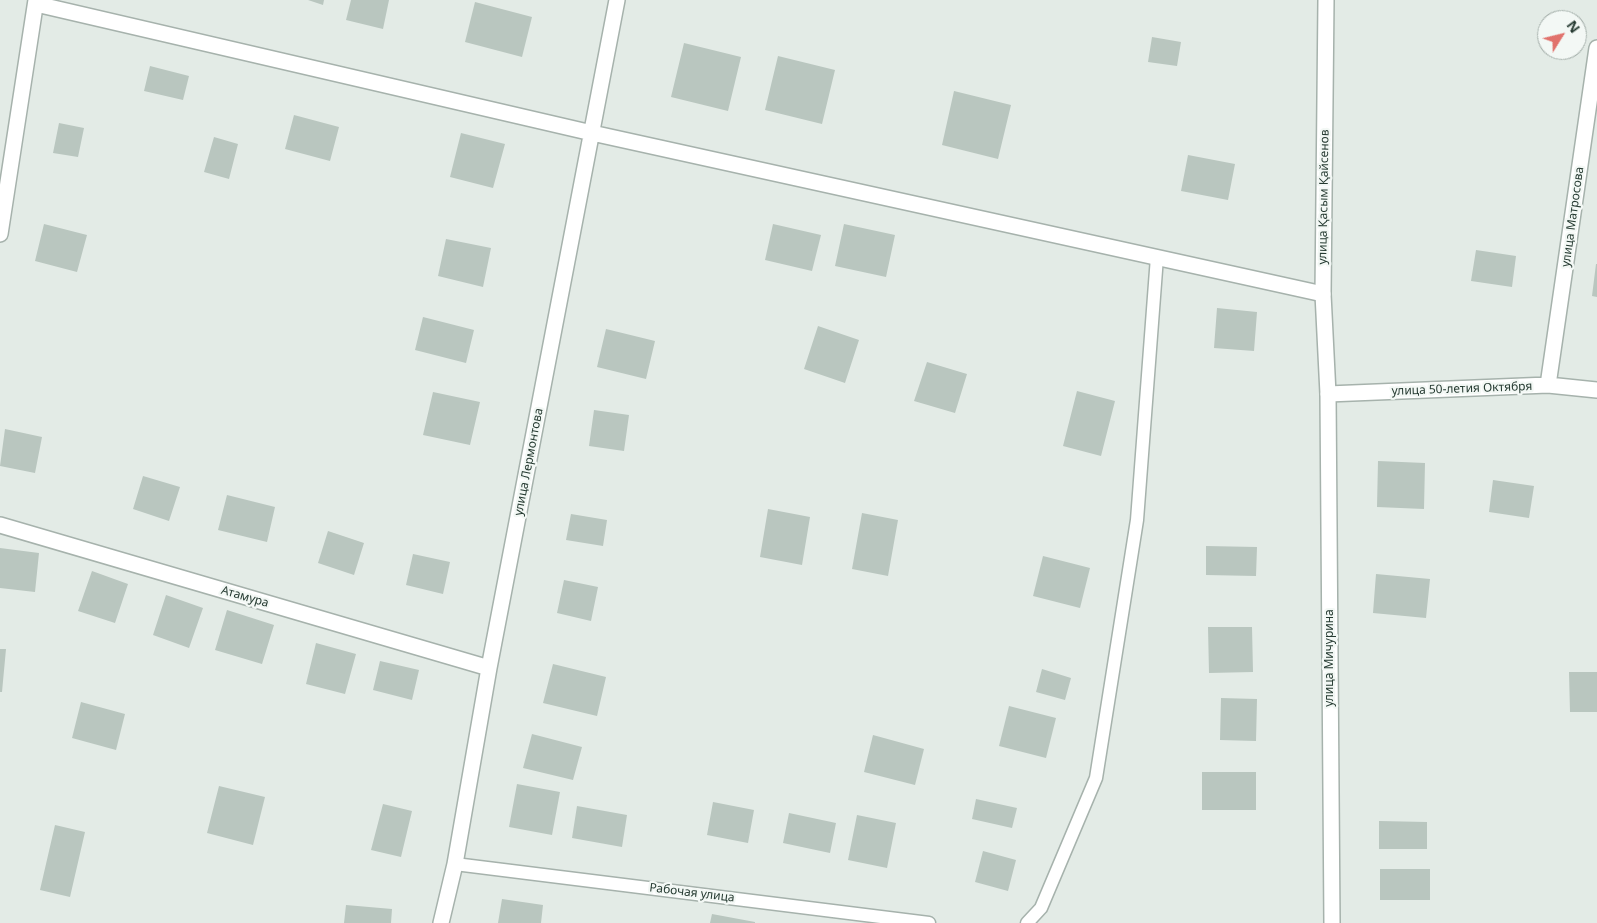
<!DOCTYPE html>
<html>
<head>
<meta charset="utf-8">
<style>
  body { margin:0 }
  #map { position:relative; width:1597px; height:923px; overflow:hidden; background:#e3ebe6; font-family:"Noto Sans",sans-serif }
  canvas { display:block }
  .north { position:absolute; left:1537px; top:10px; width:50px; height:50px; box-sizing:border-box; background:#f3f8f5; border:1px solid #a1aca7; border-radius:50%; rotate:54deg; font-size:14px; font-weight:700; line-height:20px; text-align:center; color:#253a31 }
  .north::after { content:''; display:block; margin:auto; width:18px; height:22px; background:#e1726c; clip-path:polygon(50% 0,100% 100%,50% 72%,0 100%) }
</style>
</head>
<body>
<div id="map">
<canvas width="1597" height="923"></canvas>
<div class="north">N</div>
</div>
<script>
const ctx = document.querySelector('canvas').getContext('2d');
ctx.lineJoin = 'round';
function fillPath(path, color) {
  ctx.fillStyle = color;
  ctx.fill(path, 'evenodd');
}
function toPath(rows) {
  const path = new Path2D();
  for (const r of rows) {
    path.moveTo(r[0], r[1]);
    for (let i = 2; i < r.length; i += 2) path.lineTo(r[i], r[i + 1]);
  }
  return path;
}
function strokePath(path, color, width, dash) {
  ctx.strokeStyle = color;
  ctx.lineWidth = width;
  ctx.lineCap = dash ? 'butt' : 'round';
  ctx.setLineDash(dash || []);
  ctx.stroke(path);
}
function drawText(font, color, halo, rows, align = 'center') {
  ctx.font = font + ' "Noto Sans",sans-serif';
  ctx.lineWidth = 4.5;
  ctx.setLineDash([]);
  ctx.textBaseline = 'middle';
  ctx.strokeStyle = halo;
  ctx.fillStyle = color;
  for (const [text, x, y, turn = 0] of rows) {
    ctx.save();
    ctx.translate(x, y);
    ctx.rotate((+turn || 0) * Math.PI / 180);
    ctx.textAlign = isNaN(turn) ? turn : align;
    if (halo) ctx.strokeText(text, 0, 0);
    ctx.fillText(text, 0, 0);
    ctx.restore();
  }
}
const building = toPath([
  [308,0,324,0,323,5],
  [351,0,389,0,383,29,346,20],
  [475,2,532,17,522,57,465,42],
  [1152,37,1181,42,1177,66,1148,62],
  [684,43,741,57,728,111,671,97],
  [778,56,835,70,822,124,765,110],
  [150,66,189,76,183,100,144,91],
  [954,91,1011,105,998,159,942,145],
  [294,115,339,127,330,161,285,149],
  [59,123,84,128,78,157,53,153],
  [461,133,505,144,493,188,450,177],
  [214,137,238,144,229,179,204,172],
  [1188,155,1235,164,1228,200,1181,191],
  [44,224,87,235,77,272,35,261],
  [773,224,821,235,812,271,765,260],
  [844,224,895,235,886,277,835,266],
  [446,239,491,248,483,287,438,276],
  [1476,250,1516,256,1512,287,1471,281],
  [1596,264,1597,264,1597,297,1592,296],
  [1217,308,1257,312,1254,351,1214,348],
  [423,317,474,330,466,363,415,350],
  [818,326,859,340,845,383,804,369],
  [606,329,655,341,646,379,597,367],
  [927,362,967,374,955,413,914,401],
  [1077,391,1115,401,1101,456,1063,446],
  [433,392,480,402,470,445,423,435],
  [594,410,629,415,624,451,589,446],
  [5,429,42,437,35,473,0,466],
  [1378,461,1425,463,1424,509,1377,507],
  [143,476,180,487,169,521,133,509],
  [1493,480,1534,486,1529,518,1489,512],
  [227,495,275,507,267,542,218,530],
  [768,509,810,517,802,565,760,557],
  [862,513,898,520,888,576,852,569],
  [571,514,607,520,603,546,566,540],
  [328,531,364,543,354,575,318,563],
  [1206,546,1257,547,1256,576,1206,575],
  [0,548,39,553,35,592,0,588],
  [413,554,450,562,443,594,406,585],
  [1043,556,1090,568,1080,608,1033,596],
  [92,571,128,584,115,623,78,611],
  [1376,574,1430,579,1426,618,1373,613],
  [564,580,598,587,591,621,557,613],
  [166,595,203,608,189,648,153,635],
  [227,610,274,625,262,664,215,650],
  [1208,627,1252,627,1253,672,1209,673],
  [316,643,356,654,345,694,306,684],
  [0,649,6,649,2,692,0,692],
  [380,661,419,670,412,700,373,690],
  [553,664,606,677,597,716,543,703],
  [1042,669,1071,678,1065,700,1036,692],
  [1569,672,1597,672,1597,712,1570,712],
  [1221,698,1257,699,1256,741,1220,740],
  [81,702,125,714,116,750,72,738],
  [1009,706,1056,718,1046,758,999,746],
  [532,734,582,747,573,780,523,768],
  [873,735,924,749,915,785,864,772],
  [1202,772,1256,772,1256,810,1202,810],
  [517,784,560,792,552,835,509,827],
  [219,786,265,797,253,845,207,833],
  [976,799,1017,808,1012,828,972,819],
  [713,802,754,810,748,843,707,835],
  [383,804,412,811,401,857,371,850],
  [577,806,627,815,622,847,572,838],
  [789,813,836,823,830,853,783,843],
  [857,815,896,823,887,868,848,860],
  [1379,821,1427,822,1427,849,1379,849],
  [55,825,85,832,70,897,40,890],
  [983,851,1016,860,1008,891,975,882],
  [1380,869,1430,869,1430,900,1380,900],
  [502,899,543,905,541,923,498,923],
  [346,905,392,909,391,923,344,923],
  [712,914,755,922,755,923,710,923]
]);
const service = toPath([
  [455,864,929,923],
  [1027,923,1041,908,1096,778,1137,520,1157,257]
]);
const minor = toPath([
  [36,4,592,133,1323,294],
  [0,234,36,0],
  [1548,385,1597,48],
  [1328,394,1548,385,1597,390],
  [0,525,489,668],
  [441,923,455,864,489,668,617,0]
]);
const tertiary = toPath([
  [1326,0,1323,294,1328,394,1332,923]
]);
const streetNames = [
  ["улица Қасым Қайсенов",1324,197,-89],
  ["улица Матросова",1573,217,-82],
  ["улица 50-летия Октября",1462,389,-2],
  ["улица Лермонтова",529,462,-79],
  ["Атамура",245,597,16],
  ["улица Мичурина",1330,658,-90],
  ["Рабочая улица",692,893,7]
];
fillPath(building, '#b9c6bf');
strokePath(service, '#a6b2ac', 15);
strokePath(minor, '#a6b2ac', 18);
strokePath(tertiary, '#a6b2ac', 18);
strokePath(service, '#fff', 12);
strokePath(minor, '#fff', 15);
strokePath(tertiary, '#fff', 15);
drawText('12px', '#253a31', '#f3f8f5', streetNames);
</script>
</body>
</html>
